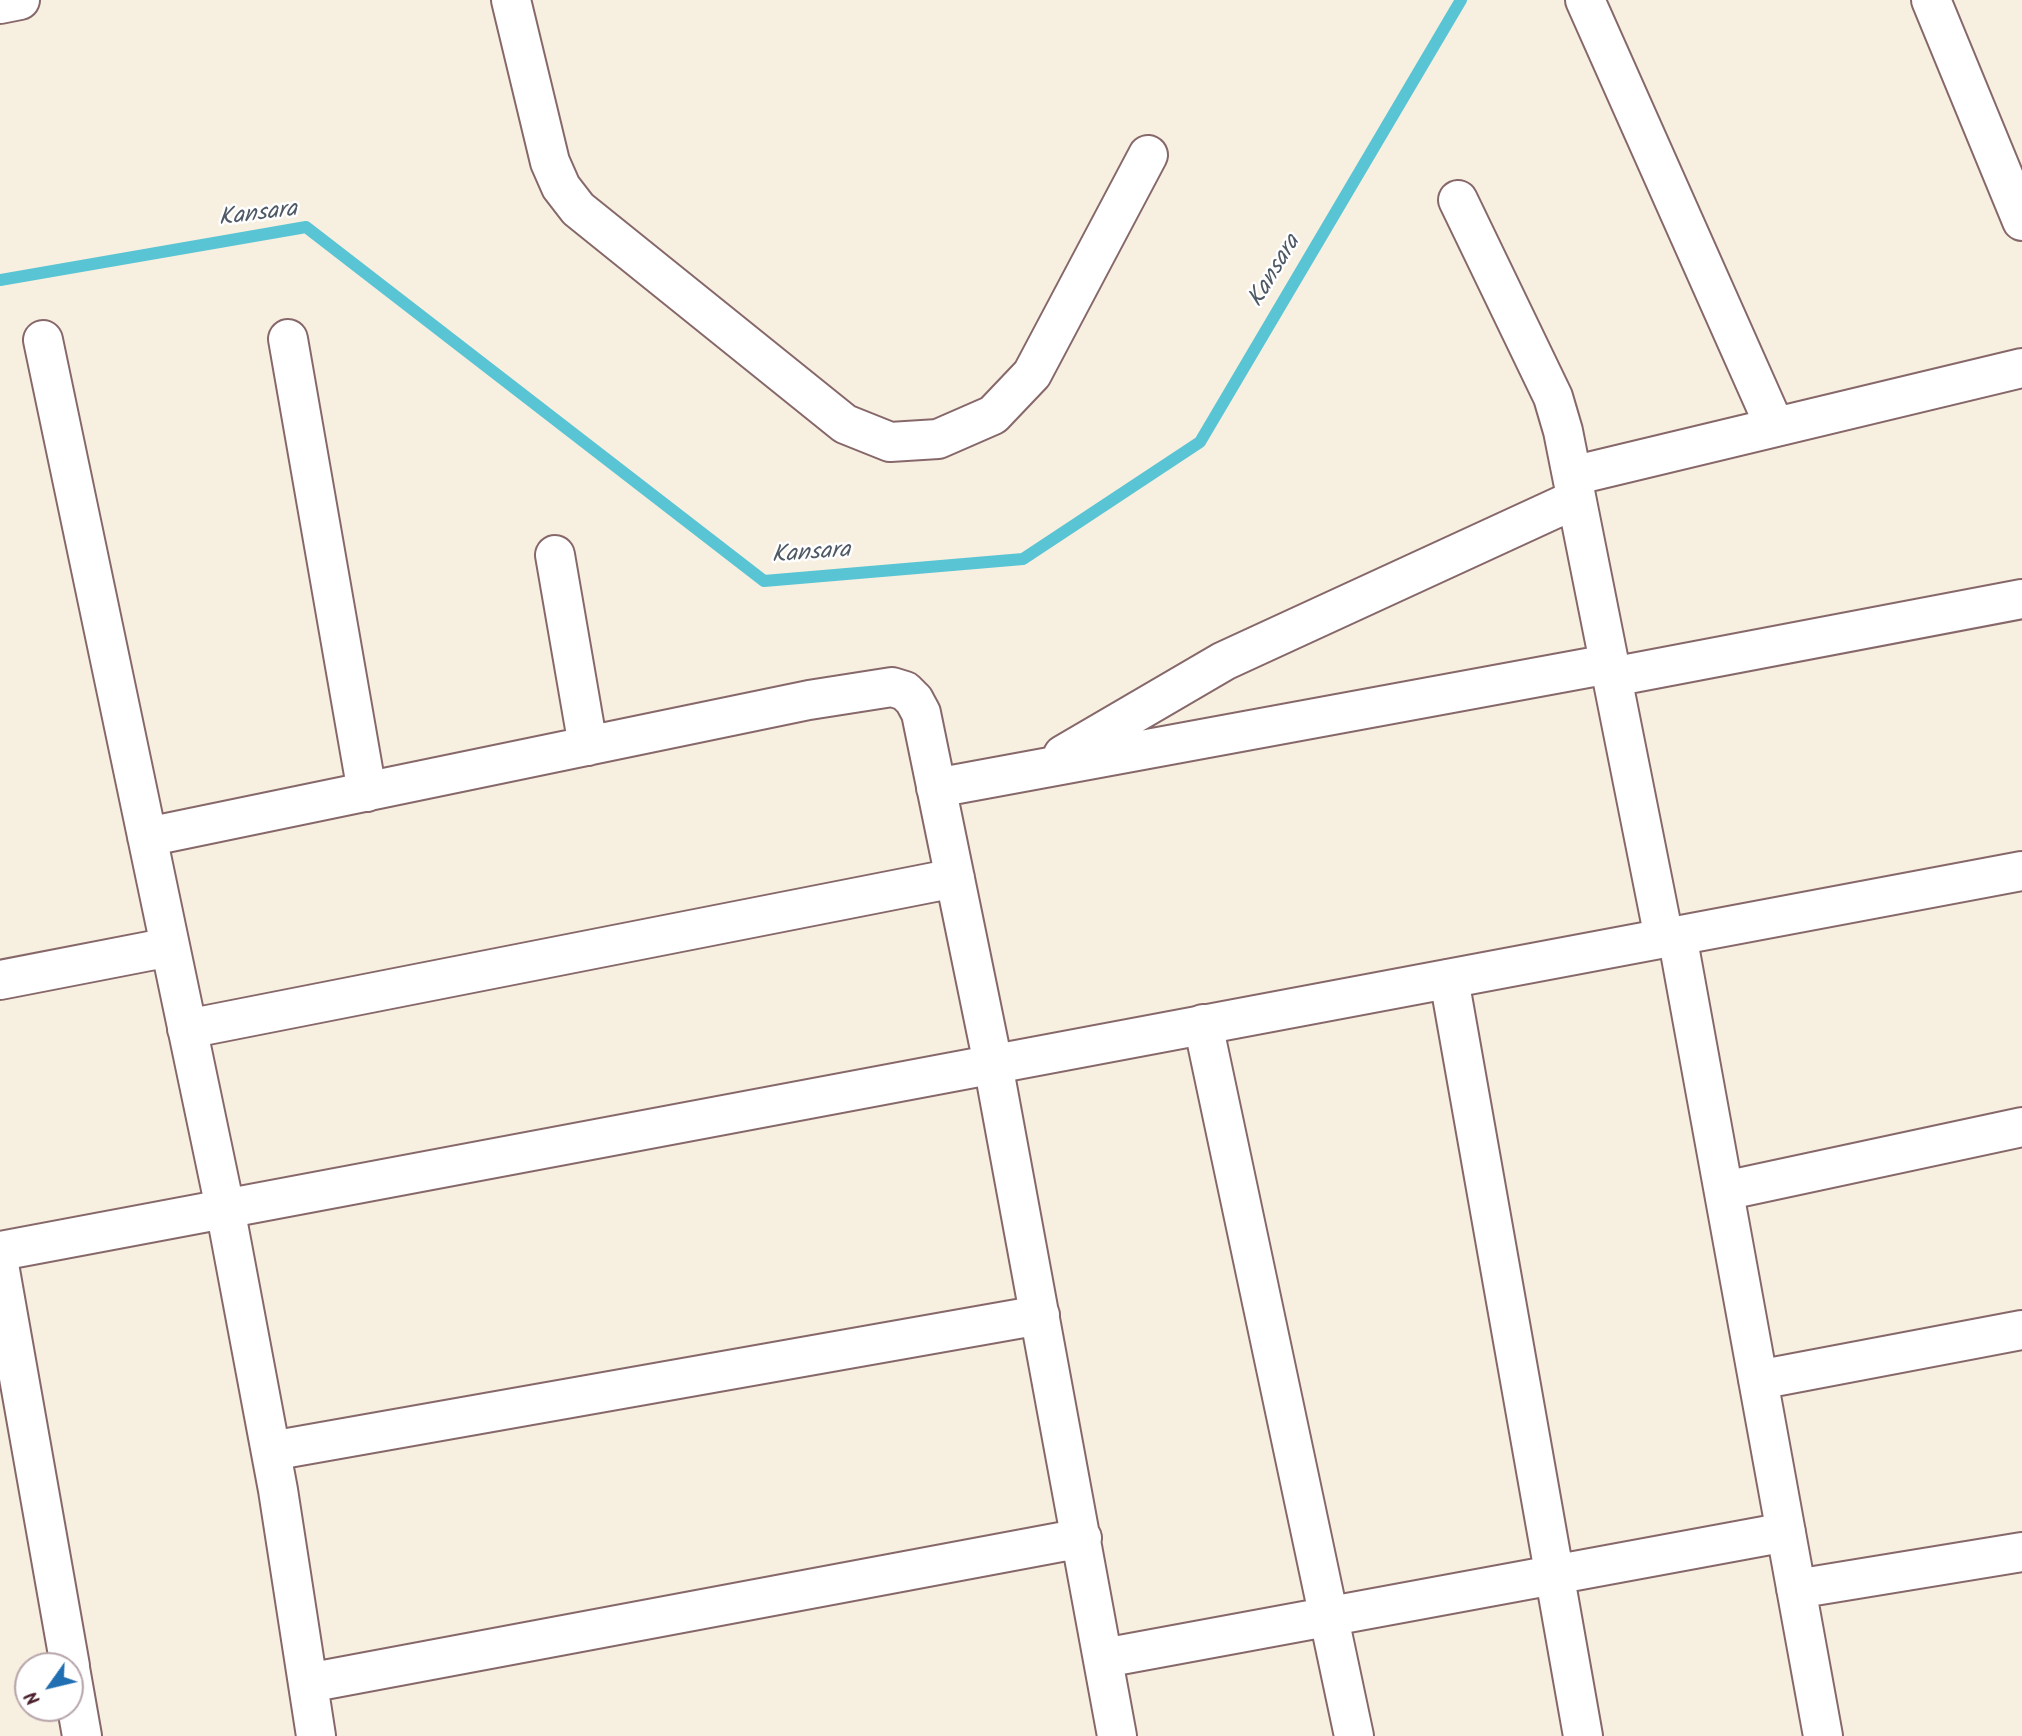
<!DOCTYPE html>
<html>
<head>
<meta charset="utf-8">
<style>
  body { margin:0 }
  #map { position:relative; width:2022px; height:1736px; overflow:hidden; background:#f7efe0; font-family:Kalam,sans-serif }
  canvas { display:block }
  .north { position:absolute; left:14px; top:1652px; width:70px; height:70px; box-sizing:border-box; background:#fff; border:2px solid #b7a5aa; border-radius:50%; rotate:236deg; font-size:19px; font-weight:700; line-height:28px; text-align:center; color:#4a1f2b }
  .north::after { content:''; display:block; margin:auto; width:24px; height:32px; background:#1f6fb2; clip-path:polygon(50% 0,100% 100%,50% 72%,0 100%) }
</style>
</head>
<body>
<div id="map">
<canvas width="2022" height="1736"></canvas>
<div class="north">N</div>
</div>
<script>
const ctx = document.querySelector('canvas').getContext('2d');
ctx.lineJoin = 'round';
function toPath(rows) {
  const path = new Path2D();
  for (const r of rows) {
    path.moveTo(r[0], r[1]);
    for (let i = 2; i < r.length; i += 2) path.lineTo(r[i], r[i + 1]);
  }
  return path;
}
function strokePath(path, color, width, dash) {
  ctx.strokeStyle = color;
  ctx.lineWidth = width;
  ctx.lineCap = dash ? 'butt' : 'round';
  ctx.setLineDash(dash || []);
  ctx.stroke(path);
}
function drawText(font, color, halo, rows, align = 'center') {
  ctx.font = font + ' Kalam,sans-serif';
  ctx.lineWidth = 5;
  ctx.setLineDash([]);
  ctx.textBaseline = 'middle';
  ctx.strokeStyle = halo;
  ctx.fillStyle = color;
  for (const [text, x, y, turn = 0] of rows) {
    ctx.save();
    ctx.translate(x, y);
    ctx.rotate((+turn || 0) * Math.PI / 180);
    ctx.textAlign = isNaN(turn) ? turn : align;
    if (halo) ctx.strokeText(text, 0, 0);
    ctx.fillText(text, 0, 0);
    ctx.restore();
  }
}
const stream = toPath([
  [0,280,306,227,764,581,1023,559,1200,442,1461,0]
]);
const street = toPath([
  [511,0,550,162,561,187,578,209,845,424,890,442,938,439,993,415,1032,374,1148,155],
  [1585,0,1775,427],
  [1931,0,2022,221],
  [1458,200,1553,397,1563,431,1664,938],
  [288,339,367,792],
  [43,340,225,1208,278,1490,316,1736],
  [1572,476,2022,368],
  [555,555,588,746],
  [1612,677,2022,599],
  [1063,755,1224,661,1576,499],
  [936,788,1609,664],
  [147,837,809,700,892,687,905,691,914,700,921,713,993,1064,1117,1736],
  [1677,935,1823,1736],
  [1449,979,1583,1736],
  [0,980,170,947],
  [1203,1024,1354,1736],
  [187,1029,955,878],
  [1724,1191,2022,1127],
  [0,1270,70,1666],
  [1758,1380,2022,1330],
  [271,1451,1040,1315],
  [1796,1589,2022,1552],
  [1104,1658,1786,1532],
  [70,1668,82,1736],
  [308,1683,1082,1538]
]);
const secondary = toPath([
  [0,4,20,0],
  [0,1251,2022,871]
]);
const waterNames = [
  ["Kansara",258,216,-7],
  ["Kansara",1276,272,-59],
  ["Kansara",811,555,-4]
];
strokePath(stream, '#59c4d3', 12);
strokePath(street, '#87686a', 42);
strokePath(secondary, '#87686a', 42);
strokePath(street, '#fff', 38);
strokePath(secondary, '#fff', 38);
drawText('italic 24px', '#4f5966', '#fff', waterNames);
</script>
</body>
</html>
